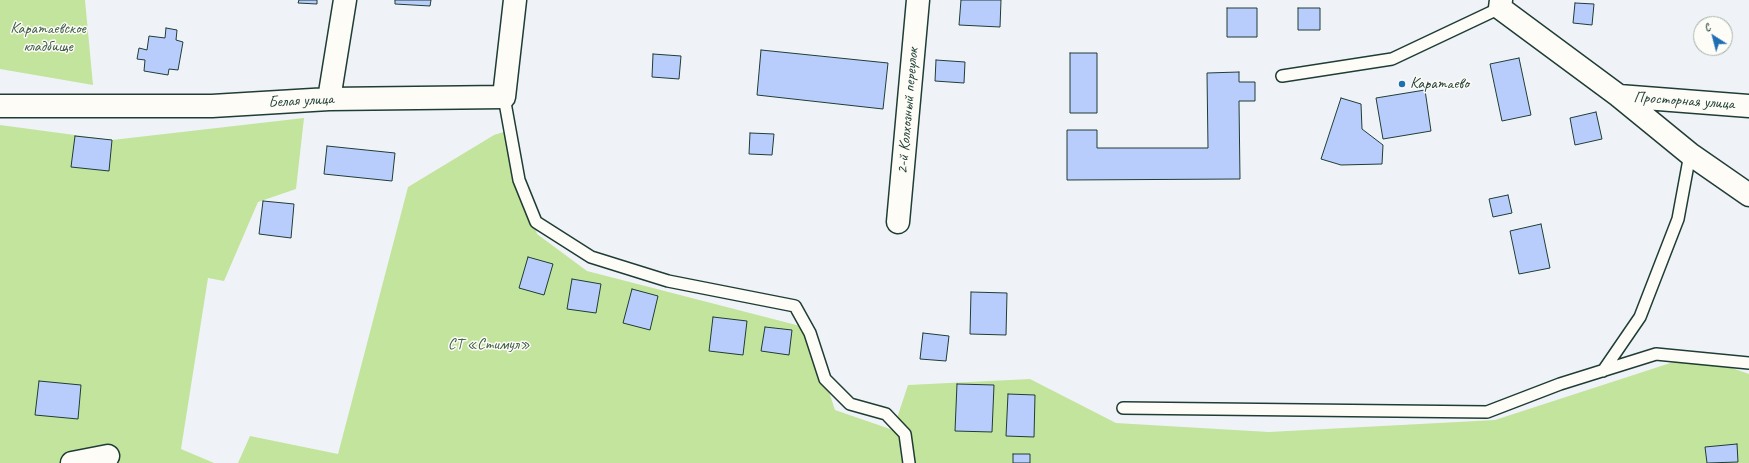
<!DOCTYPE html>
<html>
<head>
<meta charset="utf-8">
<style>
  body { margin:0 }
  #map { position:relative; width:1749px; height:463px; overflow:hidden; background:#eff3f8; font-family:Caveat,sans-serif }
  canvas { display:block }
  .north { position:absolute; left:1693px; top:16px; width:40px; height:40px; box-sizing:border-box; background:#fdfcf7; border:1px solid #a4b0a9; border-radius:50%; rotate:324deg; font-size:11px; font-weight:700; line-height:16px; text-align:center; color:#1f3d34 }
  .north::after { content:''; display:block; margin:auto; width:14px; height:18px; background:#1f6fb2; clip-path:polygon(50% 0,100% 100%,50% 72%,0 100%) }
</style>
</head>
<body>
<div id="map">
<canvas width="1749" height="463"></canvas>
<div class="north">С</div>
</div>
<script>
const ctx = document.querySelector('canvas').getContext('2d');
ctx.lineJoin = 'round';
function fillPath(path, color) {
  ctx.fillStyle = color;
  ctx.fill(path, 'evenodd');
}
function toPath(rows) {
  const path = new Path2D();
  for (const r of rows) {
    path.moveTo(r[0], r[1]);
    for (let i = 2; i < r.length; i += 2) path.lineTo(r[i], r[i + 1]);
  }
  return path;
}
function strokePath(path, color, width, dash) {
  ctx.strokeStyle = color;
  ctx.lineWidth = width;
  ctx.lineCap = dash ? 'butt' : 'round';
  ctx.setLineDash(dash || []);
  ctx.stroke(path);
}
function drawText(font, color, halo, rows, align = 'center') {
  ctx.font = font + ' Caveat,sans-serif';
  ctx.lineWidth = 3;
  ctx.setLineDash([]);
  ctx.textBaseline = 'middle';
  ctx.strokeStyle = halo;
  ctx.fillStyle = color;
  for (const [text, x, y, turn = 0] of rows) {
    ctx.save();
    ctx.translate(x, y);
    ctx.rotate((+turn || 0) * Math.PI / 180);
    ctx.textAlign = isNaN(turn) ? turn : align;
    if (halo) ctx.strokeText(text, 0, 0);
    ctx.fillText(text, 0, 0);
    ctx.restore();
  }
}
const green = toPath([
  [0,0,85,0,93,85,0,69],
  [304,118,296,189,258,202,224,281,208,278,181,449,214,463,0,463,0,125,112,140],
  [513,129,518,160,537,234,587,271,808,328,835,410,893,430,908,385,1030,379,1116,423,1269,432,1495,420,1695,355,1749,374,1749,463,238,463,250,436,338,454,408,187,494,135]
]);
const building = toPath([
  [299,0,317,0,317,4,298,3,299,0],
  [395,0,431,0,430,6,395,4,395,0],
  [961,0,1001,0,1000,27,959,25,961,0],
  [1575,3,1594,4,1592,25,1573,23,1575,3],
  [1227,8,1257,8,1257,37,1227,37,1227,8],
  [1298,8,1320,8,1320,30,1298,30,1298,8],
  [166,28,177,30,176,40,183,42,178,70,169,69,168,75,144,71,145,60,137,59,139,48,147,50,149,36,165,38,166,28],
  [761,50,888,63,883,109,757,95,761,50],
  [1070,53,1097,53,1097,113,1070,113,1070,53],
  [653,54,681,56,679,79,652,77,653,54],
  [1519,58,1531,115,1502,121,1490,64,1519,58],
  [936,60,965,62,964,83,935,81,936,60],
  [1239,72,1239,82,1255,82,1255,101,1239,101,1240,179,1067,180,1067,130,1097,130,1097,148,1208,148,1207,73,1239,72],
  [1425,90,1431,131,1383,139,1376,98,1425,90],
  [1341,98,1361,104,1362,129,1383,145,1382,164,1341,165,1321,159,1341,98],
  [1596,112,1602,139,1575,145,1570,118,1596,112],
  [750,133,774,134,772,155,749,154,750,133],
  [75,136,112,140,109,171,71,167,75,136],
  [327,146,395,153,392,181,324,174,327,146],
  [1508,195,1512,213,1493,217,1489,199,1508,195],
  [263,201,294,204,291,238,259,234,263,201],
  [1541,224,1550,268,1519,274,1510,231,1541,224],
  [528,257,553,264,544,295,519,288,528,257],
  [572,279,601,284,596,313,567,309,572,279],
  [632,289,658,296,650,330,623,323,632,289],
  [971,292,1007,293,1006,335,970,334,971,292],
  [713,317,747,321,743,355,709,351,713,317],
  [765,327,792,330,789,355,761,351,765,327],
  [923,333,949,336,946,361,920,359,923,333],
  [39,381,81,385,78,419,35,415,39,381],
  [957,384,994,385,992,432,955,431,957,384],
  [1008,394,1035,395,1034,437,1006,436,1008,394],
  [1737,444,1738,462,1707,463,1705,447,1737,444],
  [1013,454,1030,454,1030,463,1013,463,1013,454]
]);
const service = toPath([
  [1282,76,1392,59,1500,8],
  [504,97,519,180,536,222,591,257,668,281,795,306,810,333,825,379,850,404,886,414,905,434,909,463],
  [1603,371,1640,317,1678,219,1690,154],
  [1123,408,1487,412,1560,384,1656,354,1749,363]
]);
const minor = toPath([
  [1501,0,1500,8,1619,96,1690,154,1749,195],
  [1619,96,1749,106],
  [329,99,345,0],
  [0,106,212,106,329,99,504,97,515,0],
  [898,222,918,0],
  [72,463,108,456]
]);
const markers = [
  [1402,84,4,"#1f6fb2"]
];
const parkNames = [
  ["Каратаевское",48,29],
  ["кладбище",48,47],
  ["СТ «Стимул»",489,345]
];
const poiNames = [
  ["Каратаево",1410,84]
];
const streetNames = [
  ["Белая улица",301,101,-3],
  ["Просторная улица",1684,101,4],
  ["2-й Колхозный переулок",908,111,-85]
];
fillPath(green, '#c3e49d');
fillPath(building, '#b9cdfd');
strokePath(building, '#1f3d34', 1);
strokePath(service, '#1f3d34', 14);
strokePath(minor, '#1f3d34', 25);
strokePath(service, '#fdfcf7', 11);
strokePath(minor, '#fdfcf7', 22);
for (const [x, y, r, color] of markers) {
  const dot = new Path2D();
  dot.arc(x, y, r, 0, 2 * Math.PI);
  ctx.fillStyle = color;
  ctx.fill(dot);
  strokePath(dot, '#fdfcf7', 1.5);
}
drawText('16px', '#405e49', '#fdfcf7', parkNames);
drawText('16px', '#1f3d34', '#fdfcf7', poiNames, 'left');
drawText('16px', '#1f3d34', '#fdfcf7', streetNames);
</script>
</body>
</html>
